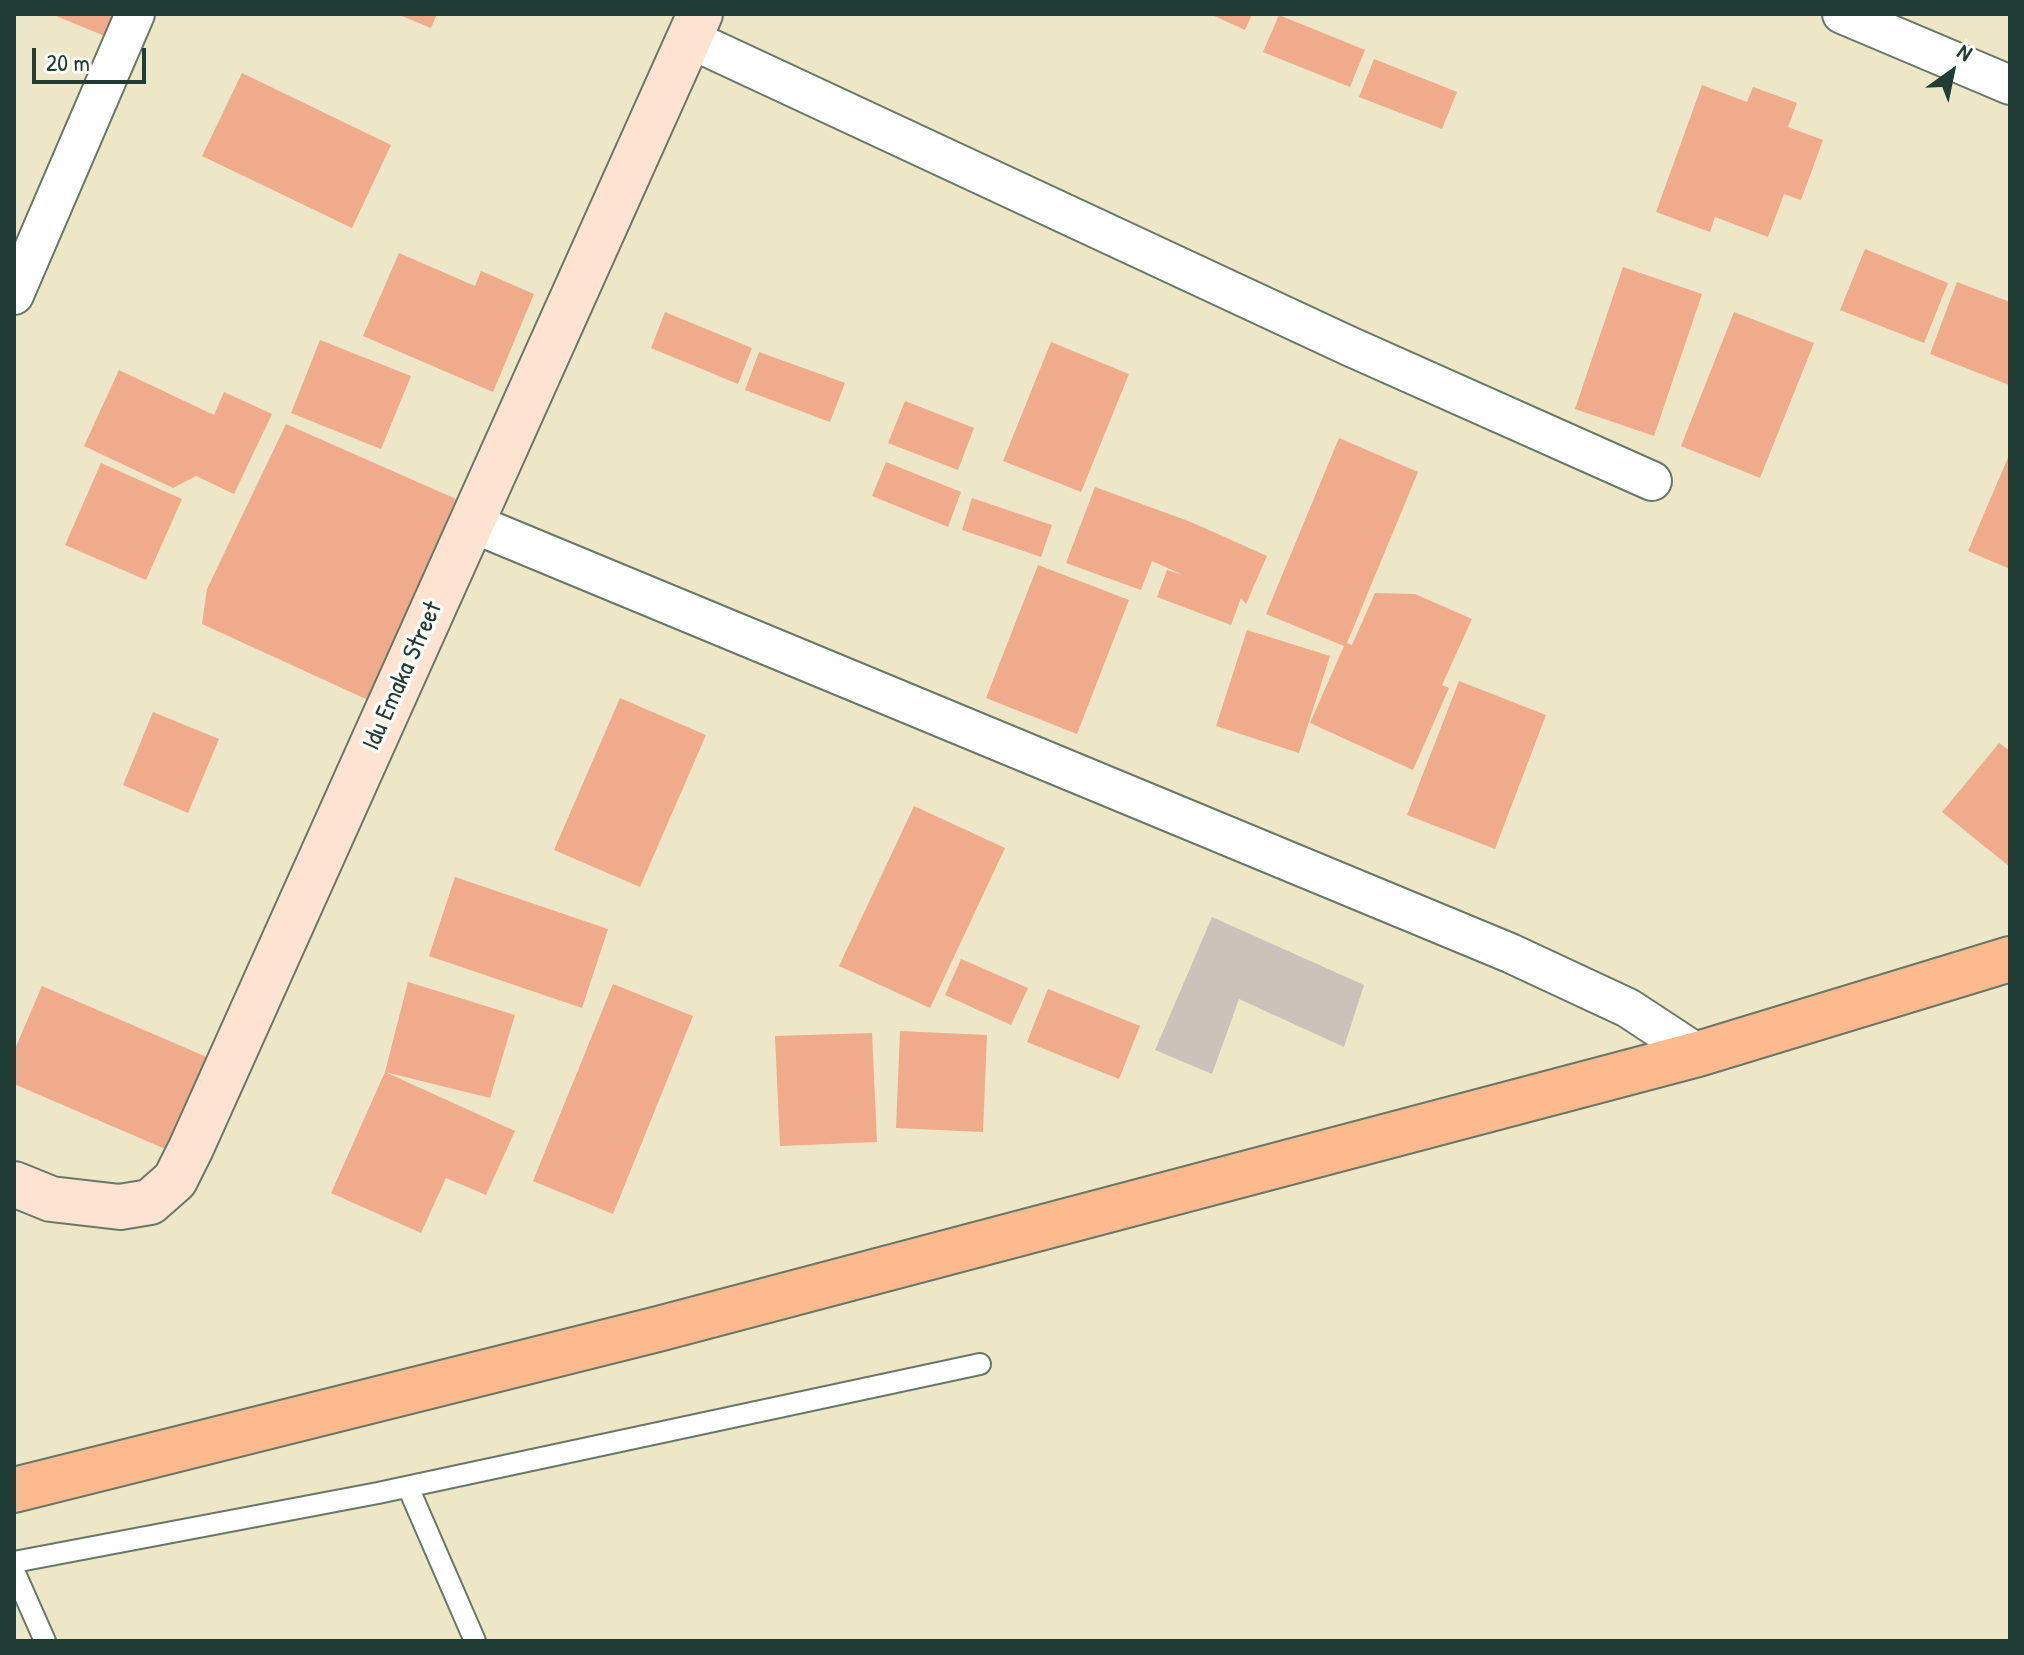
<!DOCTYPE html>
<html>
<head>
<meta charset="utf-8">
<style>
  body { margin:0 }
  #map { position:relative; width:2024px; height:1655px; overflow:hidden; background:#ede6c7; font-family:"Patrick Hand",sans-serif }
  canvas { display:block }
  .frame { position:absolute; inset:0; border:16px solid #1f3d34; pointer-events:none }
  .north { position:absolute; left:1912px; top:32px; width:80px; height:80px; -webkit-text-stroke:6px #fdfcf7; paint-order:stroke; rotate:33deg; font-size:22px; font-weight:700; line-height:32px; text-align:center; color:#1f3d34 }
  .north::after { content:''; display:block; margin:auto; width:28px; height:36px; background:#1f3d34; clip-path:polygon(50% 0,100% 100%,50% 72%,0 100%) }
  .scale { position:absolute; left:32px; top:48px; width:114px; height:36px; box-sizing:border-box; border:4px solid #1f3d34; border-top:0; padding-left:10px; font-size:24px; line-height:28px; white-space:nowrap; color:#1f3d34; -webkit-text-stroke:6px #fdfcf7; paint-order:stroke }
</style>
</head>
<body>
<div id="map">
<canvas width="2024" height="1655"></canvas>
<div class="frame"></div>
<div class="north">N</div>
<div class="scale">20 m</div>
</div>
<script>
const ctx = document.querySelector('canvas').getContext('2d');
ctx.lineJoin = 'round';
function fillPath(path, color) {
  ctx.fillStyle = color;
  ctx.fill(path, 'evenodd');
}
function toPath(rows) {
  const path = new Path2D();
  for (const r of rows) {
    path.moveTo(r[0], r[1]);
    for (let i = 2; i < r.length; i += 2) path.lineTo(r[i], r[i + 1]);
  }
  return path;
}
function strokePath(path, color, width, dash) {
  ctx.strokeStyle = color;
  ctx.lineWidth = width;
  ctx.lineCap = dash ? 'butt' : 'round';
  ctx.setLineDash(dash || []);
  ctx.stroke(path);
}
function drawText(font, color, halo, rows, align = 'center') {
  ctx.font = font + ' "Patrick Hand",sans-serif';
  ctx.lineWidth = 7;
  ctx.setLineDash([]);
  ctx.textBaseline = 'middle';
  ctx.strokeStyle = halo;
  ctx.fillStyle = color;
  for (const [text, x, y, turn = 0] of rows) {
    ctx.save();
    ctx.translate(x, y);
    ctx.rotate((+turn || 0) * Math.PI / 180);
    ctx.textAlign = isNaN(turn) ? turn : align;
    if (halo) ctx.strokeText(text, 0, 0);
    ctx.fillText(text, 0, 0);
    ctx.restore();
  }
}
const industrial = toPath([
  [1212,917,1364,985,1344,1047,1239,999,1212,1074,1155,1050]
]);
const building = toPath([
  [51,14,123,14,112,39],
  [397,14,437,14,431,28],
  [1210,14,1252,14,1245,30],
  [1279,15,1365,50,1350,87,1263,52],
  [1374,59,1457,92,1442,129,1359,97],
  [242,73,391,145,352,228,202,156],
  [1702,85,1747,102,1753,87,1797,103,1788,127,1823,140,1801,200,1784,194,1768,237,1715,217,1710,232,1656,212],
  [1865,249,1948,283,1924,343,1840,310],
  [399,253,475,286,481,271,534,294,493,392,363,336],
  [1623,267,1702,294,1654,436,1575,409],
  [1957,282,2010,302,2009,385,1930,354],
  [665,312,752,348,738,384,651,348],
  [1734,312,1814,343,1760,478,1681,446],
  [320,340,411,376,381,449,291,413],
  [1051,342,1129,374,1081,492,1003,461],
  [759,352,845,383,830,422,745,390],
  [119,370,214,415,224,392,272,414,234,494,196,476,173,488,84,446],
  [905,401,974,428,958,470,888,443],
  [286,424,456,499,368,700,202,624,207,589],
  [1339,438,1418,472,1347,643,1352,645,1375,593,1415,594,1472,619,1442,685,1449,688,1413,770,1310,723,1344,646,1266,614],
  [2010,453,2010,569,1968,551],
  [886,462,961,492,948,527,872,496],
  [101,463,182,499,146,580,65,545],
  [1095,487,1191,522,1267,556,1246,604,1241,598,1231,625,1157,597,1167,570,1183,575,1152,561,1141,590,1066,563],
  [972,498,1052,525,1041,557,962,530],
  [1038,565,1129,600,1077,734,986,698],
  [1247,630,1330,656,1299,753,1216,726],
  [1459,681,1546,715,1495,849,1407,815],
  [620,698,706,735,640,887,554,850],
  [153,712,219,739,188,813,123,785],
  [1999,743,2010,751,2010,867,1942,812],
  [914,806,1005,848,930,1008,839,966],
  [455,877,608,929,582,1008,429,956],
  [961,959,1028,988,1011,1025,945,995],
  [408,982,515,1015,490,1098,385,1072],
  [613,984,693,1016,613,1214,533,1181],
  [42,986,209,1058,170,1151,14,1084,14,1051],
  [1048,989,1140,1026,1119,1079,1027,1042],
  [900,1031,987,1035,983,1132,896,1128],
  [872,1033,877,1142,780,1146,775,1036],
  [385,1072,515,1131,486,1195,446,1178,421,1233,331,1193]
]);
const lane = toPath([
  [408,1487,475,1641],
  [14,1562,378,1493,980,1364],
  [14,1571,45,1641]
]);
const street = toPath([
  [1842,14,2010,85],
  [690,39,1349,346,1652,481],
  [14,295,135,14],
  [472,523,1510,953,1628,1008,1698,1054]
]);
const secondary = toPath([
  [14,1184,51,1199,120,1207,150,1202,175,1180,191,1148,700,14]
]);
const primary = toPath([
  [14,1490,658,1329,1698,1054,2010,959]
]);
const streetNames = [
  ["Idu Emaka Street",403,676,-66]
];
fillPath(industrial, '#ccc2b9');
fillPath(building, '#f0ab8c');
strokePath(lane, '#677867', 24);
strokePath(street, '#677867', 42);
strokePath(secondary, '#677867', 48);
strokePath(primary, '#677867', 48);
strokePath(lane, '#fff', 20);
strokePath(street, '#fff', 38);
strokePath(secondary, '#fee3d2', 44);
strokePath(primary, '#fcba8e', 44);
drawText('26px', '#1f3d34', '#fdfcf7', streetNames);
</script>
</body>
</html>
